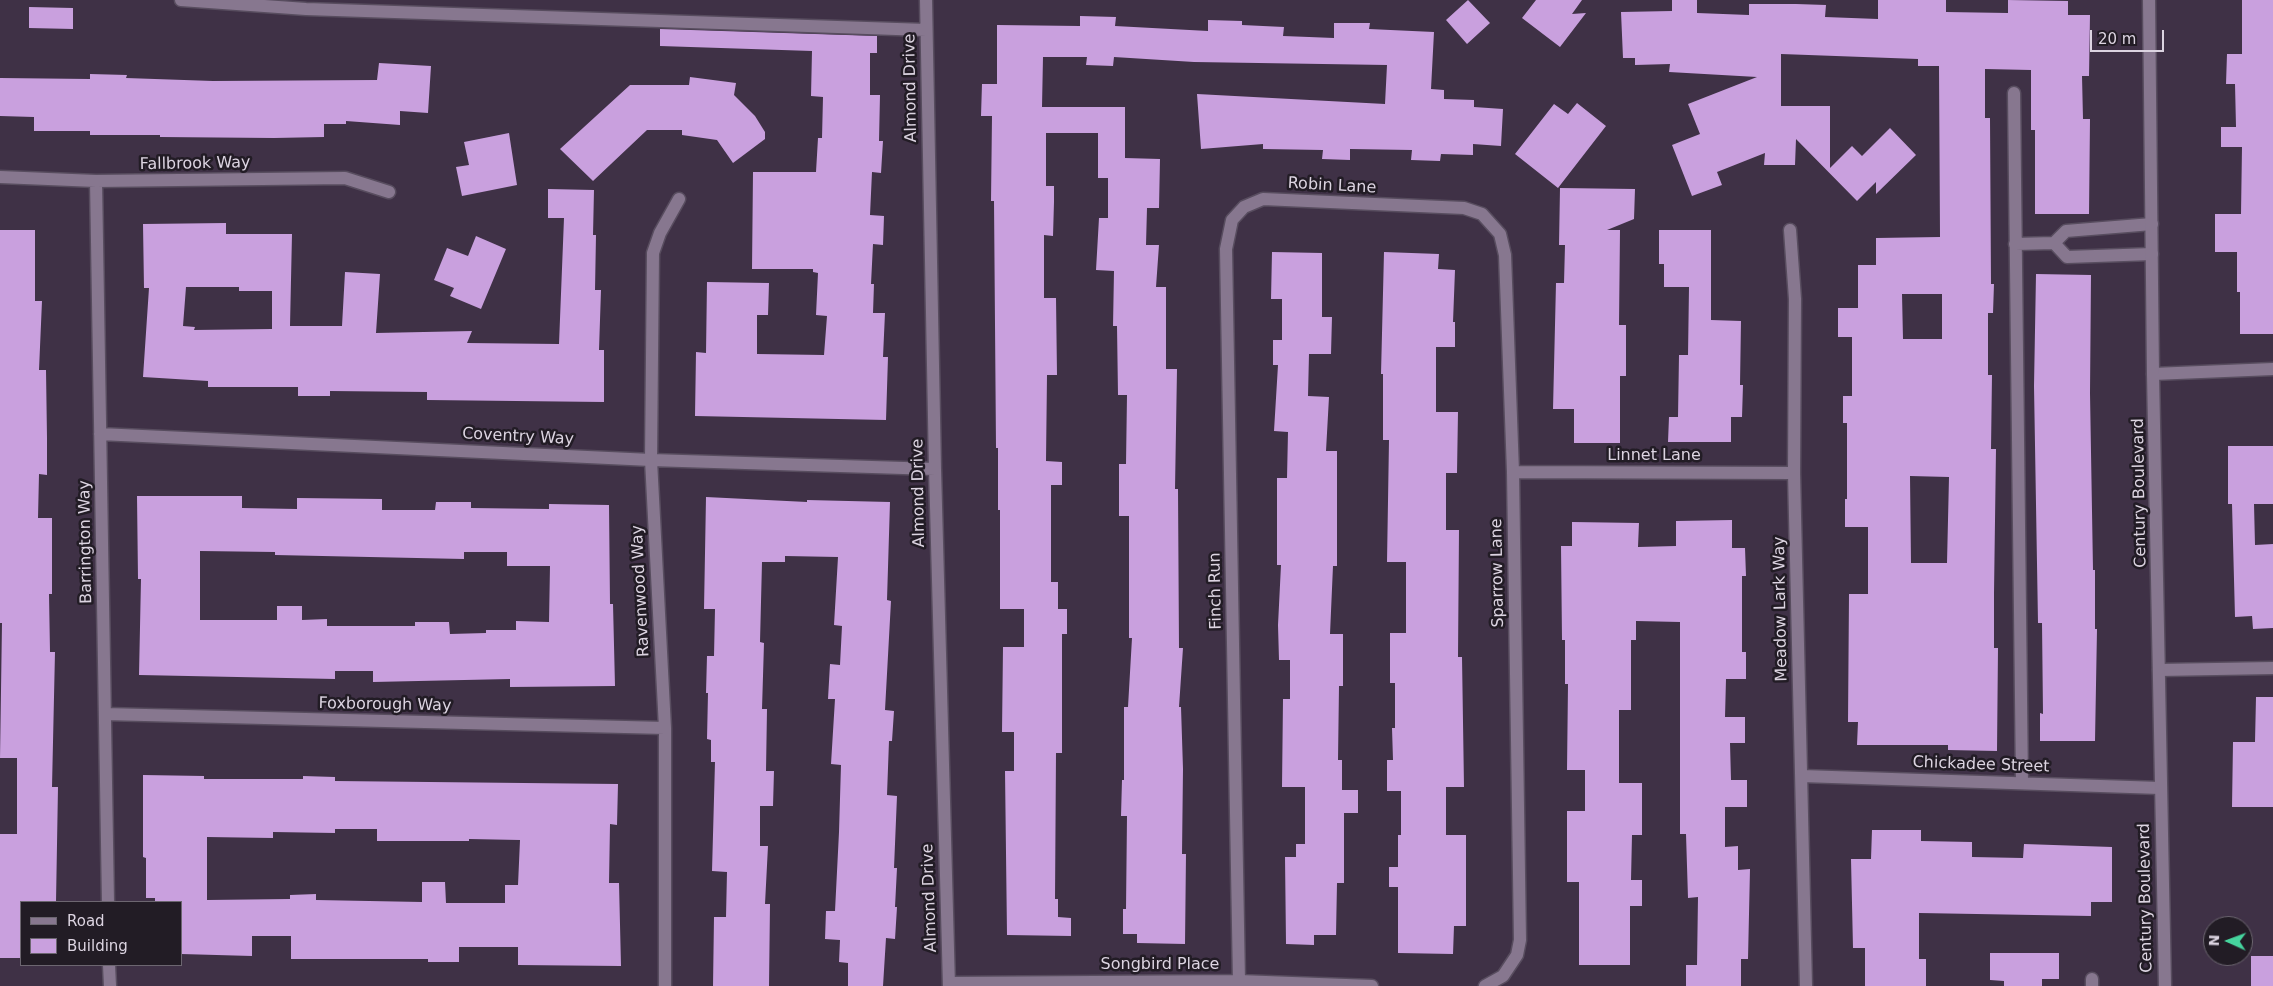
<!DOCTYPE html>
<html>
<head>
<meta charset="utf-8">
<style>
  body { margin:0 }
  #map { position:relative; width:2273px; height:986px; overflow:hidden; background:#3f3146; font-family:"DejaVu Sans",sans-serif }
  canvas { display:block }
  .legend { position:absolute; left:20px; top:901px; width:162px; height:65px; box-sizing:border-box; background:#221c25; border:1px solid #6c6670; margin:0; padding:6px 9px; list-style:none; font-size:15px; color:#dcd4e1 }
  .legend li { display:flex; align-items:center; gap:10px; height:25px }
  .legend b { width:25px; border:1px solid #6c6670 }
  .north { position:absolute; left:2203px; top:916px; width:50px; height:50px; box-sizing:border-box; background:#221c25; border:1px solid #6c6670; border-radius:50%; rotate:272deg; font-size:14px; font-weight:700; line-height:20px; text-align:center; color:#dcd4e1 }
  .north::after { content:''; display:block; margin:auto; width:18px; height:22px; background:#46d49e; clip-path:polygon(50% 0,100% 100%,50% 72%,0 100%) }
  .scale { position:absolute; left:2090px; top:30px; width:74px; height:22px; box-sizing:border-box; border:2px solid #dcd4e1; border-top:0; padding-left:6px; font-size:15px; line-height:18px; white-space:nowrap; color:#dcd4e1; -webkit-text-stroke:4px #221c25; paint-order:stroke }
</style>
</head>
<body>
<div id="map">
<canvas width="2273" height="986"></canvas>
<ul class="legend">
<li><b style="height:6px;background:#87778f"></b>Road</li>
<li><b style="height:14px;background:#c9a0de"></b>Building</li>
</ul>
<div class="north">N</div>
<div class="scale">20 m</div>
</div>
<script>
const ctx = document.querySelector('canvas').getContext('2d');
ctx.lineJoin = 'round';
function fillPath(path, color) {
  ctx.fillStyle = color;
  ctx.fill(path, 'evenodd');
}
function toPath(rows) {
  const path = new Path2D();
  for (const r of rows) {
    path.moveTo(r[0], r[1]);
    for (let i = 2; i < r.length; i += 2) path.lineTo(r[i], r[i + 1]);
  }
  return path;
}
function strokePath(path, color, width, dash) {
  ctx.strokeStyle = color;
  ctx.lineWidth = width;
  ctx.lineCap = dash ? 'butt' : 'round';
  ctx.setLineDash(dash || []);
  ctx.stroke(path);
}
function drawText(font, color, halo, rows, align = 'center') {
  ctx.font = font + ' "DejaVu Sans",sans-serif';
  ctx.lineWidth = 5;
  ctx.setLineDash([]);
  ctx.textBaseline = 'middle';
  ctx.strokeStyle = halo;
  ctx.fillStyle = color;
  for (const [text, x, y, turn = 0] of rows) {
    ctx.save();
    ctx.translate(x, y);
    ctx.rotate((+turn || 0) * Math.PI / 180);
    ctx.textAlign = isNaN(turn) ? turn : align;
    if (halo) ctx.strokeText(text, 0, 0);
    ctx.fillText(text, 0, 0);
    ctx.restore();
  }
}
const building = toPath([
  [1468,0,1490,23,1467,44,1446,20],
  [1536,0,1582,0,1572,14,1586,13,1560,47,1522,18],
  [1672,0,1697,0,1697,13,1749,15,1749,4,1796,4,1826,5,1825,17,1878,19,1878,0,1946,0,1946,12,2008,13,2008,0,2068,1,2068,15,2090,15,2089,76,2082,76,2083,119,2090,119,2089,214,2035,214,2035,130,2031,130,2031,70,1985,69,1985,118,1990,118,1991,284,1994,284,1993,313,1988,313,1988,375,1992,375,1991,449,1996,449,1994,593,1994,648,1998,648,1997,751,1948,750,1948,745,1857,745,1858,722,1848,722,1849,594,1868,594,1868,527,1845,527,1845,499,1847,499,1847,423,1843,423,1843,396,1852,396,1852,337,1838,337,1838,308,1858,308,1858,265,1876,265,1876,238,1940,237,1939,66,1918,66,1918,59,1781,54,1781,106,1830,106,1830,168,1852,146,1862,156,1890,128,1916,155,1876,194,1876,182,1857,201,1796,139,1795,165,1764,165,1765,153,1717,172,1722,185,1692,196,1672,145,1700,134,1688,104,1757,77,1669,72,1670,64,1635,65,1635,58,1623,58,1621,12,1672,11],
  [1902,294,1942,294,1942,339,1903,339],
  [1910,476,1949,477,1947,563,1911,563],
  [2242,0,2273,0,2273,334,2240,334,2240,292,2237,292,2237,252,2215,252,2215,214,2241,214,2242,147,2221,147,2221,127,2236,127,2235,84,2226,84,2227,54,2242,54],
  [29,7,73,8,73,29,29,28],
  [1080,16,1116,17,1115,26,1208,31,1208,20,1242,21,1242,25,1284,27,1283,36,1309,37,1334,38,1334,23,1370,23,1369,29,1434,32,1431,89,1444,90,1444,99,1474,100,1474,107,1503,109,1501,146,1473,144,1473,155,1441,154,1440,161,1411,160,1412,150,1350,149,1350,160,1322,159,1323,150,1263,149,1263,144,1201,149,1197,94,1385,104,1387,65,1194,62,1114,57,1113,66,1086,65,1087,57,1043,57,1042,107,1125,107,1125,158,1160,159,1159,208,1147,208,1146,245,1159,245,1156,287,1166,287,1166,369,1177,369,1175,489,1178,489,1179,648,1183,648,1179,707,1181,707,1183,769,1182,854,1186,854,1185,944,1137,943,1137,934,1123,934,1123,909,1126,909,1127,816,1121,816,1122,780,1124,780,1124,707,1128,707,1132,638,1129,638,1129,516,1119,516,1119,464,1126,464,1127,395,1118,395,1117,326,1113,326,1114,271,1096,270,1099,218,1108,218,1108,178,1098,178,1098,133,1046,133,1046,186,1054,186,1054,202,1053,236,1044,235,1044,298,1056,298,1057,375,1047,375,1046,461,1062,462,1062,485,1051,485,1051,582,1058,582,1058,609,1067,609,1067,634,1062,634,1062,753,1056,753,1055,899,1058,899,1058,917,1071,918,1071,936,1007,935,1005,771,1014,771,1014,732,1002,732,1003,647,1024,647,1024,609,1000,609,1000,510,998,510,998,448,996,448,994,201,991,201,992,116,981,116,982,84,997,84,997,25,1080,26],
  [660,29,877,36,877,53,870,53,870,95,880,95,879,141,883,141,881,173,872,172,870,215,884,216,883,245,873,244,871,284,874,284,873,313,885,313,883,357,888,357,886,420,695,416,696,352,706,353,707,282,769,283,768,315,757,315,757,354,824,355,827,316,816,315,818,273,813,272,813,269,752,269,753,172,816,172,818,138,822,138,823,97,811,96,812,51,660,46],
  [379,63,431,66,428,113,400,111,400,125,346,121,346,124,324,124,324,137,274,138,160,137,160,135,90,135,90,131,34,131,34,117,0,116,0,78,90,79,90,74,127,75,126,78,213,81,377,80],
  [690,77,736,83,734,95,755,116,765,132,765,139,733,163,717,140,682,135,682,130,647,130,593,181,560,149,630,85,689,85],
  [1577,103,1606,126,1558,188,1515,154,1554,104,1568,114],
  [509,133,517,185,462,196,456,167,469,165,464,142],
  [1560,188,1635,189,1634,219,1607,230,1620,230,1619,325,1626,325,1626,376,1620,376,1620,443,1574,443,1574,409,1553,409,1556,283,1564,283,1565,245,1559,245],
  [548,189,594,190,593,235,596,235,595,290,601,290,599,350,604,350,604,402,427,400,427,392,330,391,330,396,298,396,298,387,208,387,208,381,143,377,149,288,144,288,143,224,226,223,226,234,292,234,290,326,342,326,345,272,380,274,376,333,472,331,467,343,559,344,564,218,548,218],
  [186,287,239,287,239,291,272,291,272,329,194,330,195,327,183,326],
  [0,230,35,230,35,301,42,301,39,370,46,370,47,438,47,475,39,474,38,518,52,518,52,594,49,594,50,652,55,652,52,787,58,787,56,902,21,902,21,958,0,958,0,834,17,834,17,758,0,758,2,623,0,623],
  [1659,230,1711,230,1711,320,1741,321,1740,385,1743,385,1742,417,1731,417,1731,442,1668,442,1669,417,1678,417,1679,355,1688,355,1689,287,1664,287,1664,264,1659,264],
  [476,236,506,249,481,309,450,296,454,288,434,280,447,248,468,256],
  [1272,252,1322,253,1322,317,1332,317,1331,354,1309,354,1308,396,1329,397,1326,451,1337,451,1337,566,1333,566,1330,634,1343,634,1343,686,1339,686,1338,760,1342,760,1342,790,1358,790,1358,813,1344,813,1344,883,1337,883,1336,935,1314,935,1314,945,1286,944,1285,857,1296,857,1296,844,1305,844,1305,787,1282,787,1283,699,1290,699,1290,660,1279,660,1278,625,1281,565,1277,565,1277,478,1287,478,1288,432,1274,431,1278,365,1273,365,1273,340,1282,340,1282,299,1271,299],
  [1384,252,1439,254,1438,269,1455,270,1453,322,1455,322,1455,347,1436,347,1436,412,1458,412,1457,473,1446,473,1446,530,1459,530,1458,657,1462,657,1464,787,1446,787,1446,835,1466,835,1466,926,1454,926,1453,954,1398,953,1398,887,1389,887,1389,867,1398,867,1398,835,1401,835,1401,791,1387,791,1387,760,1393,760,1392,728,1395,728,1395,683,1390,683,1390,633,1406,633,1406,562,1387,562,1389,440,1383,440,1383,374,1381,374],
  [2036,274,2091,275,2090,393,2093,570,2095,570,2095,629,2097,629,2095,741,2040,741,2040,713,2043,714,2042,623,2038,623,2034,386],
  [2228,446,2273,446,2273,504,2254,504,2255,545,2273,544,2273,628,2253,629,2252,616,2235,617,2232,504,2228,504],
  [137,496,242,496,242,508,297,509,297,498,382,499,382,510,435,510,436,502,471,502,471,508,549,509,549,504,609,505,610,604,613,604,615,686,510,687,510,679,373,682,373,671,335,671,335,679,139,675,141,579,138,579],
  [200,551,275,552,275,555,464,559,464,552,507,552,507,566,550,566,549,622,516,621,516,630,486,630,486,633,450,634,449,622,415,622,415,626,327,626,327,619,302,620,302,606,277,606,277,620,200,620],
  [706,497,807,502,807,500,890,502,887,600,891,601,885,710,894,711,892,741,889,741,887,795,897,796,894,868,897,868,895,907,897,907,895,939,886,938,883,986,848,986,848,963,839,962,840,940,825,939,826,911,835,911,839,832,841,765,831,764,835,699,828,699,830,664,840,665,842,626,834,625,838,557,785,556,785,562,762,562,760,642,764,643,762,709,767,709,766,771,774,771,773,806,760,806,760,846,768,846,765,904,770,904,769,986,713,986,714,917,726,917,727,872,712,871,715,762,711,762,711,740,707,739,708,693,706,693,707,656,714,656,715,609,704,609],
  [1732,520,1732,548,1745,548,1746,576,1742,576,1742,652,1746,652,1746,679,1726,679,1725,717,1745,717,1745,743,1730,743,1731,780,1747,780,1747,807,1725,807,1725,847,1738,846,1738,870,1750,869,1748,959,1741,959,1741,986,1686,986,1686,965,1697,965,1698,897,1688,898,1686,834,1680,834,1680,622,1636,621,1636,640,1631,640,1631,710,1619,710,1619,783,1642,783,1642,835,1632,835,1631,880,1642,880,1642,906,1630,906,1630,965,1579,965,1579,882,1567,882,1567,811,1585,811,1585,770,1567,770,1568,684,1565,684,1565,640,1562,640,1561,546,1572,546,1572,522,1639,523,1638,547,1676,546,1676,521],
  [2256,697,2273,697,2273,807,2232,807,2233,742,2255,742],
  [143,775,204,776,204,779,303,779,303,776,335,777,335,781,618,784,617,825,610,824,609,883,619,883,621,966,518,965,518,947,459,947,459,962,428,962,428,959,291,959,291,936,252,936,252,956,181,954,181,902,155,902,155,898,146,898,146,858,143,857],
  [335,829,377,829,377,841,469,841,469,839,520,840,518,885,505,885,505,903,446,903,445,882,422,882,422,902,316,900,316,894,290,895,290,899,207,900,207,837,273,838,273,832,335,833],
  [1872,830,1921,830,1921,841,1972,842,1972,857,2023,858,2024,844,2112,847,2112,902,2091,902,2091,916,1919,913,1919,959,1926,959,1926,986,1865,986,1865,948,1853,948,1851,859,1871,859],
  [1990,953,2059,953,2059,979,2042,979,2042,986,2004,986,2004,981,1990,980],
  [2251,956,2273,956,2273,986,2251,986]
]);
const service = toPath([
  [2092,979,2092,986]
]);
const minor = toPath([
  [181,0,306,9,926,30],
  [926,0,935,469,949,986],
  [2014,93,2022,783],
  [0,177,96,181,345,178,389,192],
  [96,181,108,902],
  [2152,224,2066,231,2054,243,2067,257,2152,254],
  [1790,230,1795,299,1794,473,1806,986],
  [2015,244,2054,243],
  [2153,374,2273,369],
  [100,434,651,460,935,469],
  [1513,472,1794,473],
  [2159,670,2273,668],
  [105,714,665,728],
  [1802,776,2160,788],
  [109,965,110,986],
  [1239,981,1226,249,1232,220,1244,207,1263,199,1464,208,1482,214,1500,234,1505,255,1513,472,1520,940,1517,955,1503,976,1485,986],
  [949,983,1239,981,1372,986],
  [665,986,665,728,651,460,653,253,660,233,679,199]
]);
const tertiary = toPath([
  [2149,0,2153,374,2165,986]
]);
const streetNames = [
  ["Almond Drive",911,88,-91],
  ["Fallbrook Way",195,164,-1],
  ["Robin Lane",1332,186,3],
  ["Coventry Way",518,437,3],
  ["Linnet Lane",1654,456],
  ["Almond Drive",919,493,-91],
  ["Century Boulevard",2140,493,-91],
  ["Barrington Way",86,542,-91],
  ["Sparrow Lane",1498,573,-91],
  ["Ravenwood Way",641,591,-93],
  ["Finch Run",1216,591,-91],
  ["Meadow Lark Way",1781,609,-91],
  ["Foxborough Way",385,705,1],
  ["Chickadee Street",1981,765,2],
  ["Almond Drive",930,898,-92],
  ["Century Boulevard",2146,898,-91],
  ["Songbird Place",1160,965]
];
fillPath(building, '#c9a0de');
strokePath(service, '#584d5f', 15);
strokePath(minor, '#584d5f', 15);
strokePath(tertiary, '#584d5f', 15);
strokePath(service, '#87778f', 12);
strokePath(minor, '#87778f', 12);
strokePath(tertiary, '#87778f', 12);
drawText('16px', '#dcd4e1', '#221c25', streetNames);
</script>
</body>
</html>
